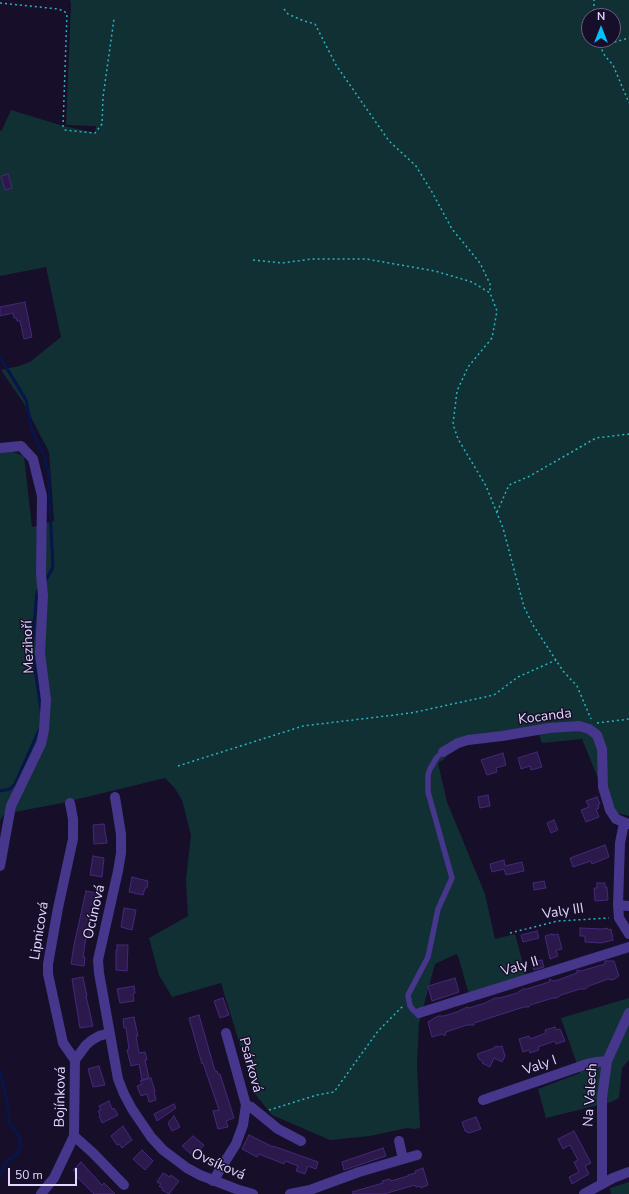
<!DOCTYPE html>
<html>
<head>
<meta charset="utf-8">
<style>
  body { margin:0 }
  #map { position:relative; width:629px; height:1194px; overflow:hidden; background:#170e2a; font-family:"Nunito Sans",sans-serif }
  canvas { display:block }
  .north { position:absolute; left:581px; top:8px; width:40px; height:40px; box-sizing:border-box; background:#170e2a; border:1px solid #685e7f; border-radius:50%; rotate:0deg; font-size:11px; font-weight:700; line-height:16px; text-align:center; color:#e1d7ff }
  .north::after { content:''; display:block; margin:auto; width:14px; height:18px; background:#03c1ff; clip-path:polygon(50% 0,100% 100%,50% 72%,0 100%) }
  .scale { position:absolute; left:8px; top:1168px; width:69px; height:18px; box-sizing:border-box; border:2px solid #e1d7ff; border-top:0; padding-left:5px; font-size:12px; line-height:14px; white-space:nowrap; color:#e1d7ff; -webkit-text-stroke:3px #170e2a; paint-order:stroke }
</style>
</head>
<body>
<div id="map">
<canvas width="629" height="1194"></canvas>
<div class="north">N</div>
<div class="scale">50 m</div>
</div>
<script>
const ctx = document.querySelector('canvas').getContext('2d');
ctx.lineJoin = 'round';
function fillPath(path, color) {
  ctx.fillStyle = color;
  ctx.fill(path, 'evenodd');
}
function toPath(rows) {
  const path = new Path2D();
  for (const r of rows) {
    path.moveTo(r[0], r[1]);
    for (let i = 2; i < r.length; i += 2) path.lineTo(r[i], r[i + 1]);
  }
  return path;
}
function strokePath(path, color, width, dash) {
  ctx.strokeStyle = color;
  ctx.lineWidth = width;
  ctx.lineCap = dash ? 'butt' : 'round';
  ctx.setLineDash(dash || []);
  ctx.stroke(path);
}
function drawText(font, color, halo, rows, align = 'center') {
  ctx.font = font + ' "Nunito Sans",sans-serif';
  ctx.lineWidth = 3;
  ctx.setLineDash([]);
  ctx.textBaseline = 'middle';
  ctx.strokeStyle = halo;
  ctx.fillStyle = color;
  for (const [text, x, y, turn = 0] of rows) {
    ctx.save();
    ctx.translate(x, y);
    ctx.rotate((+turn || 0) * Math.PI / 180);
    ctx.textAlign = isNaN(turn) ? turn : align;
    if (halo) ctx.strokeText(text, 0, 0);
    ctx.fillText(text, 0, 0);
    ctx.restore();
  }
}
const green = toPath([
  [70,0,629,0,629,816,617,813,602,788,582,739,542,743,538,732,501,736,453,749,443,760,438,763,447,802,485,894,495,939,515,934,526,975,469,994,458,956,456,954,435,964,419,1023,417,1064,420,1128,414,1129,407,1128,370,1136,330,1140,272,1115,255,1094,221,983,172,997,159,975,149,938,188,916,186,880,191,835,182,800,174,787,165,778,62,803,4,814,0,821,0,447,24,456,32,527,54,521,49,452,23,402,1,370,19,366,30,362,61,337,46,267,0,276,0,131,2,130,11,110,60,125,95,133,96,126,66,125,71,4],
  [589,16,613,16,613,40,589,40],
  [629,998,629,1060,622,1068,619,1098,611,1102,546,1118,538,1089,580,1073,561,1018],
  [629,1182,629,1194,611,1194,610,1188]
]);
const stream = toPath([
  [0,357,26,400,32,430,44,456,48,471,53,567,45,582],
  [40,588,37,592,32,648,41,710],
  [0,791,10,789,15,784,39,730],
  [0,1070,8,1106,9,1122,19,1136,21,1144,17,1154,5,1163,0,1176]
]);
const building = toPath([
  [8,174,12,188,5,190,1,176,8,174],
  [25,302,32,337,24,339,20,321,17,321,16,318,14,318,13,313,0,316,0,307,25,302],
  [537,752,542,767,531,770,530,766,521,769,518,758,537,752],
  [503,753,506,765,496,768,497,772,487,775,481,760,503,753],
  [488,795,490,806,480,808,478,797,488,795],
  [597,797,600,804,598,805,599,808,596,809,599,817,586,822,581,810,589,807,586,801,597,797],
  [554,820,558,830,551,833,547,823,554,820],
  [104,824,107,843,94,844,93,825,104,824],
  [605,845,609,857,592,864,591,861,573,867,570,858,605,845],
  [93,856,104,858,102,877,90,875,93,856],
  [504,860,505,866,522,862,524,871,506,875,504,869,492,872,490,864,504,860],
  [132,877,148,881,147,888,145,888,143,895,129,892,132,877],
  [544,881,546,888,534,890,533,883,544,881],
  [597,883,605,883,605,887,607,887,608,900,595,901,594,888,597,888,597,883],
  [86,891,97,893,95,901,96,901,94,909,93,909,89,929,90,929,89,937,86,937,83,957,85,957,84,966,71,964,74,945,86,891],
  [124,908,136,910,132,930,121,927,124,908],
  [580,928,602,929,607,928,608,930,611,929,613,940,601,943,585,942,585,936,580,936,580,928],
  [537,931,539,938,523,942,521,935,537,931],
  [552,934,552,935,558,934,562,949,556,950,558,956,550,959,545,936,552,934],
  [117,945,128,945,127,971,116,970,116,950,117,951,117,945],
  [542,960,544,967,534,970,532,962,542,960],
  [605,961,614,961,619,976,613,980,608,979,589,986,585,989,580,989,561,995,557,998,553,998,530,1005,529,1007,524,1007,474,1023,474,1025,467,1025,446,1032,445,1036,442,1034,432,1037,428,1022,438,1016,444,1016,457,1012,467,1007,469,1008,485,1003,495,998,500,998,517,993,523,989,527,989,549,982,550,979,553,981,558,980,577,973,577,970,581,971,605,964,605,961],
  [83,977,87,996,86,996,93,1026,80,1028,72,979,83,977],
  [455,978,459,992,432,1001,428,986,455,978],
  [134,986,135,993,133,994,134,1001,120,1003,117,989,134,986],
  [223,998,229,1015,220,1018,214,1001,223,998],
  [199,1015,215,1071,217,1071,218,1074,220,1074,234,1118,226,1121,228,1127,218,1129,213,1111,219,1110,203,1063,202,1064,189,1018,199,1015],
  [134,1017,138,1036,136,1036,139,1053,145,1052,147,1060,145,1060,149,1078,142,1080,139,1064,131,1066,127,1050,129,1049,126,1028,124,1028,123,1019,134,1017],
  [555,1027,556,1030,560,1029,565,1041,556,1044,555,1041,538,1047,539,1050,530,1053,529,1050,523,1052,519,1039,529,1036,530,1039,546,1033,545,1030,555,1027],
  [496,1046,498,1047,502,1046,505,1056,502,1062,494,1058,490,1067,482,1063,483,1062,479,1059,477,1054,492,1049,496,1046],
  [99,1066,105,1085,93,1087,88,1069,99,1066],
  [151,1078,155,1091,154,1091,156,1100,149,1102,147,1094,141,1096,137,1086,142,1084,140,1081,151,1078],
  [109,1101,112,1109,114,1108,118,1115,102,1123,99,1116,100,1115,98,1111,101,1110,99,1106,109,1101],
  [174,1104,176,1108,157,1121,154,1114,174,1104],
  [174,1116,180,1127,172,1131,168,1123,174,1116],
  [476,1117,481,1129,469,1133,465,1131,462,1122,476,1117],
  [123,1126,132,1140,122,1148,119,1144,117,1145,111,1136,123,1126],
  [574,1131,591,1163,585,1166,589,1174,572,1184,569,1177,579,1172,574,1162,578,1160,570,1145,563,1149,558,1139,574,1131],
  [249,1135,273,1147,273,1146,318,1162,316,1169,308,1166,305,1174,296,1171,298,1166,285,1161,284,1164,259,1154,257,1157,242,1149,249,1135],
  [193,1136,204,1145,199,1151,197,1149,192,1155,182,1146,193,1136],
  [383,1148,386,1156,344,1170,342,1162,383,1148],
  [142,1150,153,1161,145,1170,133,1159,142,1150],
  [81,1162,102,1185,104,1183,115,1194,94,1194,75,1175,76,1173,73,1170,81,1162],
  [423,1168,428,1185,421,1188,420,1186,416,1187,415,1185,384,1194,353,1194,352,1192,383,1183,382,1181,390,1179,391,1181,408,1176,408,1175,416,1173,415,1171,423,1168],
  [163,1173,170,1177,171,1175,179,1181,169,1194,162,1190,163,1189,159,1186,161,1184,157,1182,163,1173]
]);
const path = toPath([
  [0,3,58,9,64,11,67,14,63,126,65,130,95,133,102,124,103,97,114,19],
  [284,9,288,14,304,21,315,24,336,65,389,141,416,166,432,192,452,229,480,263,490,284,490,293],
  [594,16,594,0],
  [599,40,600,46,605,56,613,65,629,103],
  [600,46,629,38],
  [253,260,282,263,312,259,366,259,435,271,472,282,490,293,497,311,492,338,468,367,457,391,453,424,458,439,486,486,503,528,524,607,533,625,563,671,577,686,591,719],
  [497,512,509,485,530,476,596,438,629,434],
  [597,723,629,719],
  [178,766,303,726,411,713,494,695,518,677,556,660],
  [510,933,558,921,609,918],
  [269,1110,317,1095,334,1092,378,1031,403,1006]
]);
const service = toPath([
  [419,1013,414,1011,410,1006,408,995,428,957,438,909,452,878,428,792,428,775,430,769,437,757,443,752]
]);
const minor = toPath([
  [0,448,21,446,33,459,42,496,41,574,43,596,40,653,46,700,44,730,41,744,11,806,0,866],
  [443,752,458,743,468,740,502,736,549,728,579,726,589,729,597,735,602,749,603,787,610,810,616,819,629,824],
  [115,797,121,834,121,853,118,871,98,960,99,973,118,1079,124,1094,132,1109,151,1137,163,1150,187,1168,200,1175,236,1189,253,1194],
  [70,803,73,819,73,839,58,908,48,964,48,974,63,1043,75,1060],
  [624,823,620,843,618,905,619,918,629,934],
  [618,905,629,906],
  [419,1013,629,947],
  [483,1100,587,1064,597,1062,607,1061],
  [246,1105,251,1107,278,1129,301,1141],
  [74,1136,93,1153,124,1185],
  [399,1141,403,1159],
  [213,1181,236,1144,243,1125,246,1105,226,1033],
  [602,1184,602,1098,607,1061,629,1013],
  [41,1194,54,1178,74,1136,75,1060,86,1045,92,1040,99,1036,109,1033],
  [290,1194,310,1190,359,1172,417,1155],
  [584,1194,613,1178,629,1172]
]);
const streetNames = [
  ["Mezihoří",29,647,-92],
  ["Kocanda",545,717,-7],
  ["Ocúnová",95,912,-77],
  ["Valy III",563,912,-9],
  ["Lipnicová",40,931,-81],
  ["Valy II",520,967,-17],
  ["Psárková",250,1065,75],
  ["Valy I",540,1066,-19],
  ["Na Valech",591,1095,-86],
  ["Bojínková",61,1097,-89],
  ["Ovsíková",218,1165,24]
];
fillPath(green, '#113034');
strokePath(stream, '#07154a', 3);
fillPath(building, '#2b194c');
strokePath(building, '#452979', 1);
strokePath(path, '#27b5c3', 1.5, [2, 3]);
strokePath(service, '#46368c', 5.5);
strokePath(minor, '#46368c', 10);
drawText('14px', '#e1d7ff', '#170e2a', streetNames);
</script>
</body>
</html>
